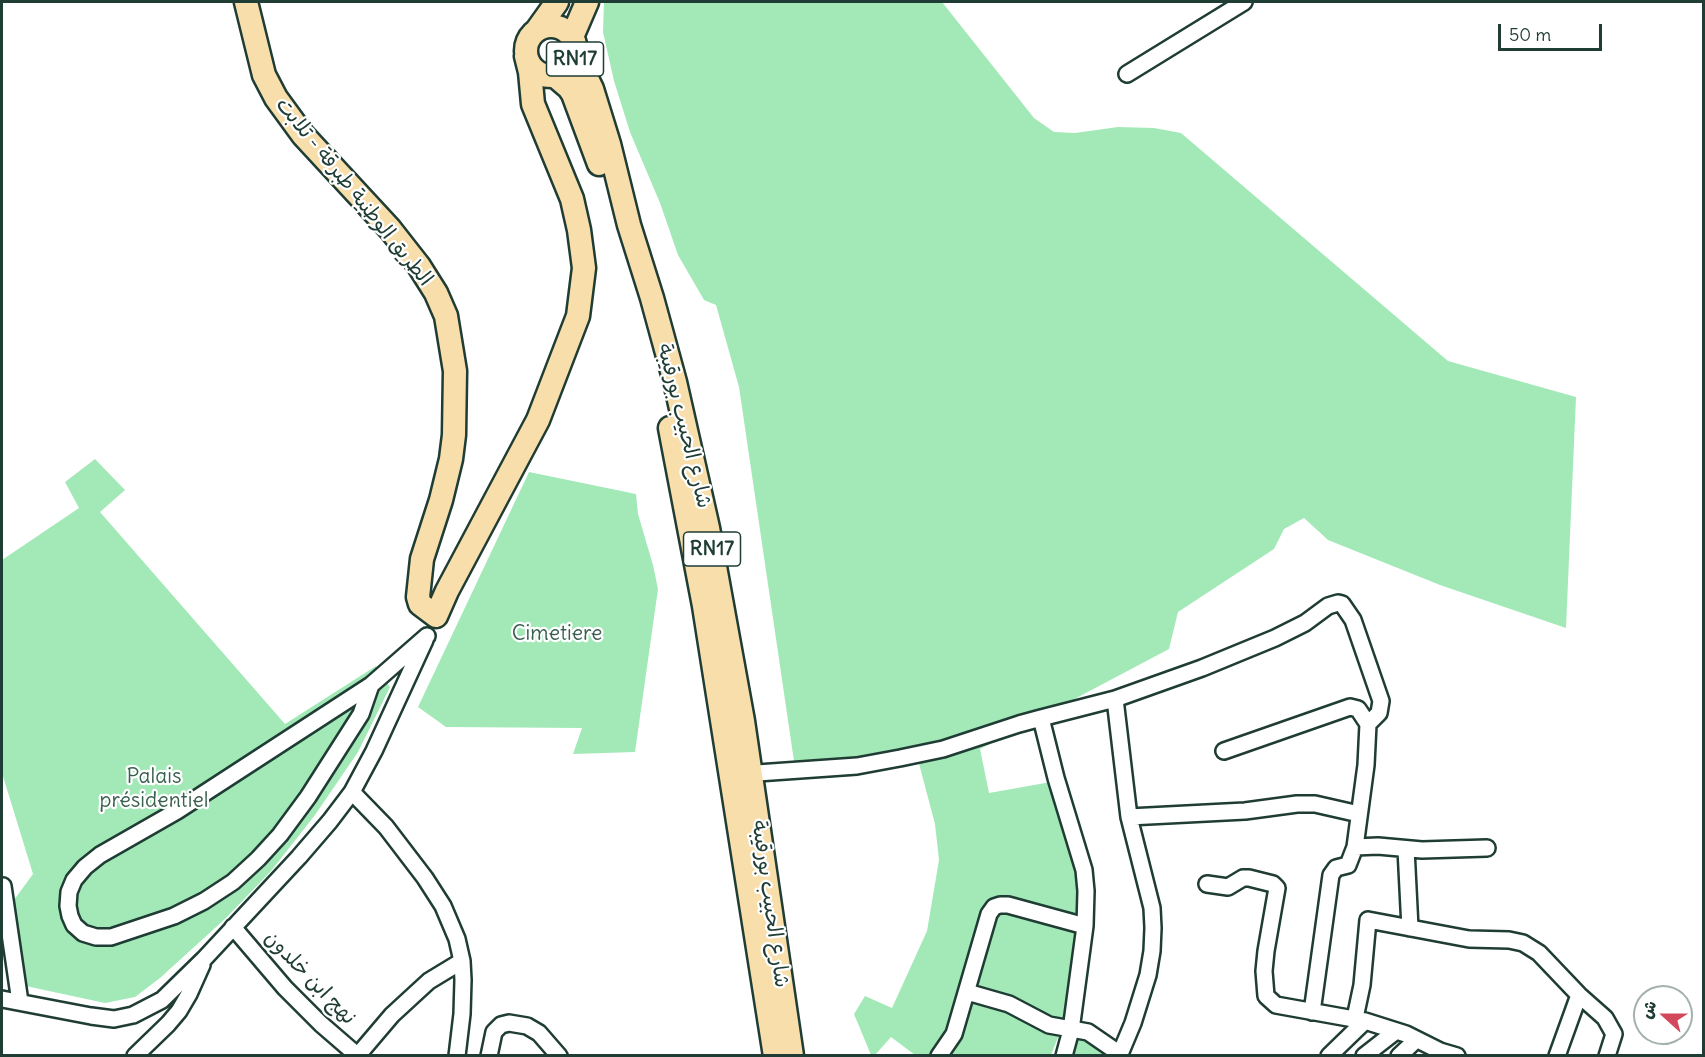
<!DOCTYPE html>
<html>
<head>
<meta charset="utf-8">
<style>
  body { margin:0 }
  #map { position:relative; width:1705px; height:1057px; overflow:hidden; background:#fff; font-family:Delius,"Playpen Sans Arabic",sans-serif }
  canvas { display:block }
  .frame { position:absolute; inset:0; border:3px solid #1f3d34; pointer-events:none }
  .north { position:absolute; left:1633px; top:985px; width:60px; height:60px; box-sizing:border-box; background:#fff; border:2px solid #a5b1ae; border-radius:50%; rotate:291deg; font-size:16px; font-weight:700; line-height:24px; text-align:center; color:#1f3d34 }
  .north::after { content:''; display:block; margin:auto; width:21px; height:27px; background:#d1495b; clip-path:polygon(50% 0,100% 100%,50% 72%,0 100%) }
  .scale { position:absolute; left:1498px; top:24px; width:104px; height:27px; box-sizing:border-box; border:3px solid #1f3d34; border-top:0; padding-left:8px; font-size:18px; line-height:21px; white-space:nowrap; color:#1f3d34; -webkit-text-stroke:4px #fff; paint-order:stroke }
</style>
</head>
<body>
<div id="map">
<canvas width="1705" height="1057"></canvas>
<div class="frame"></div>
<div class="north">ش</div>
<div class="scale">50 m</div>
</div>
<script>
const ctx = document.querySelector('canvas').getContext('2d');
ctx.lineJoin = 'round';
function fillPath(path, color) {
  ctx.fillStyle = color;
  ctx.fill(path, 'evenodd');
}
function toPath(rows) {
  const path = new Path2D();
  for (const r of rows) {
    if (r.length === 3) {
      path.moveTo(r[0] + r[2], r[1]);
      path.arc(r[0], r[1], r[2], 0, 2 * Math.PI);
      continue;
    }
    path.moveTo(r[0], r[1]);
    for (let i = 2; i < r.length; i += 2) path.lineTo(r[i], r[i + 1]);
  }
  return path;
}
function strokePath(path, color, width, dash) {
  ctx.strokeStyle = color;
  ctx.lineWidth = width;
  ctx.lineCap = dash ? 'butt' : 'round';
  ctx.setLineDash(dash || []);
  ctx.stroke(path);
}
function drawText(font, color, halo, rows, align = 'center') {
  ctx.font = font + ' Delius,"Playpen Sans Arabic",sans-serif';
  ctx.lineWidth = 4.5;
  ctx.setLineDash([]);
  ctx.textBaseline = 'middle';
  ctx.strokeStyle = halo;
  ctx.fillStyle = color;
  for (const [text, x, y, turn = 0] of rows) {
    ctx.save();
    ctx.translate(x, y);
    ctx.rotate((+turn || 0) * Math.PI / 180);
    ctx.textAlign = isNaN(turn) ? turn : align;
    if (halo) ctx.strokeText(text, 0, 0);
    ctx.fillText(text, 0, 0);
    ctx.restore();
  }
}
const green = toPath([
  [604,2,942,2,1034,118,1054,132,1075,133,1118,127,1154,128,1181,133,1448,361,1576,397,1566,628,1440,585,1328,540,1304,518,1284,529,1274,549,1178,612,1169,649,980,749,989,793,1051,782,1080,871,1081,922,1089,959,1051,1055,915,1055,891,1037,875,1055,871,1055,854,1014,865,996,892,1008,927,931,939,860,935,824,917,756,795,768,739,387,716,305,704,300,678,255,660,203,630,132,614,81,603,32],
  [95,459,125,490,100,512,285,724,376,666,390,687,358,752,315,815,271,871,226,918,160,978,135,997,105,1003,21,985,14,900,33,874,2,773,2,560,79,508,65,482],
  [529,472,636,494,638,514,653,565,658,589,635,752,573,754,582,728,446,727,418,707],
  [1079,1031,1111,1056,1069,1056]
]);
const street = toPath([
  [1127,74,1244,2],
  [371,685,361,714,308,797,280,835,258,859,233,882,204,901,174,916,111,937,96,937,83,933,74,925,70,916,68,906,69,892,74,880,85,867,100,855,177,811,371,685,427,636],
  [1041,718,1115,699],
  [1224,751,1350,707,1358,709,1368,724,1366,765,1355,847,1348,865,1336,868,1331,875,1312,1012],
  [743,774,857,766,900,758,943,749,1019,724,1041,718,1056,778,1084,870,1086,891,1085,926,1071,1030,1064,1056],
  [352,792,386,827,425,878,443,906,457,939,462,961,463,980,462,1014,457,1056],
  [1129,817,1245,811,1297,804,1315,804,1359,814],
  [1355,847,1378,846,1422,850,1487,848],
  [1406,849,1410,928],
  [1207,884,1228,887,1243,878,1249,878,1273,884,1277,888,1266,951,1264,971,1266,996,1276,1005,1365,1021,1406,1034,1440,1051,1457,1056],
  [3,886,20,1002],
  [233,927,285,988,321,1024,358,1056],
  [967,992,1009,1004,1049,1025,1088,1032,1120,1054,1133,1023,1148,975,1152,951,1153,928,1152,908,1129,817,1115,699,1202,668,1275,638,1305,623,1328,606,1338,603,1342,604,1353,620,1381,701,1379,713,1368,724],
  [2,999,91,1016,114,1019,133,1015,162,1000,204,959,299,857,330,821,352,792,374,751,425,640],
  [1355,1018,1362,985,1368,920,1469,939,1509,940,1523,943,1539,953,1579,995,1605,1018,1614,1034,1607,1056],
  [358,1055,392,1015,417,992,429,981,462,961],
  [135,1056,168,1024,179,1011,189,994,202,965],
  [489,1056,494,1032,501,1025,509,1023,527,1026,539,1033,559,1056],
  [939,1056,954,1034,989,914,994,907,1000,905,1008,905,1085,926],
  [1329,1056,1365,1021],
  [1364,1056,1396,1031],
  [1399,1056,1416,1040],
  [1557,1056,1579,995]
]);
const primary = toPath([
  [246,2,264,75,276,98,303,135,390,229,419,266,436,293,446,316,455,371,454,435,451,459,441,500,422,559,418,597,420,604,436,616,447,591,538,420,578,316,584,268,579,230,572,199,533,104,530,72,526,56],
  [551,51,25],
  [537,30,557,2],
  [572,37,587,2],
  [576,56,592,89,609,144,629,225,652,298,675,382,708,528,743,721,792,1056],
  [555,76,569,88,573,94,599,164],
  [670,428,704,606,775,1056]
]);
const shields = [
  [575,59,57],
  [712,549,57]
];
const shieldNames = [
  ["RN17",575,59],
  ["RN17",712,549]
];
const streetNames = [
  ["الطريق الوطنية طبرقة - تلابت",354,192,51],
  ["شارع الحبيب بورقيبة",684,426,76],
  ["شارع الحبيب بورقيبة",770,904,82],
  ["نهج ابن خلدون",310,978,46]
];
const parkNames = [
  ["Cimetiere",557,634],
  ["Palais",154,777],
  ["présidentiel",154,801]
];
fillPath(green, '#a2e9b7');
strokePath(street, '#1f3d34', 20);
strokePath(primary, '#1f3d34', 27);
strokePath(street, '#fff', 15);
strokePath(primary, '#f8deab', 22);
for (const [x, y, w] of shields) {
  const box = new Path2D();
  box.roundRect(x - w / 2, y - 17, w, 34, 4.5);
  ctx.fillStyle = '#fff';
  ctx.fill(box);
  strokePath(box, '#1f3d34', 1.5);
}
drawText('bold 20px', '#1f3d34', null, shieldNames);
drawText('21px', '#1f3d34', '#fff', streetNames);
drawText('21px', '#395f4e', '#fff', parkNames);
</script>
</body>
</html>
